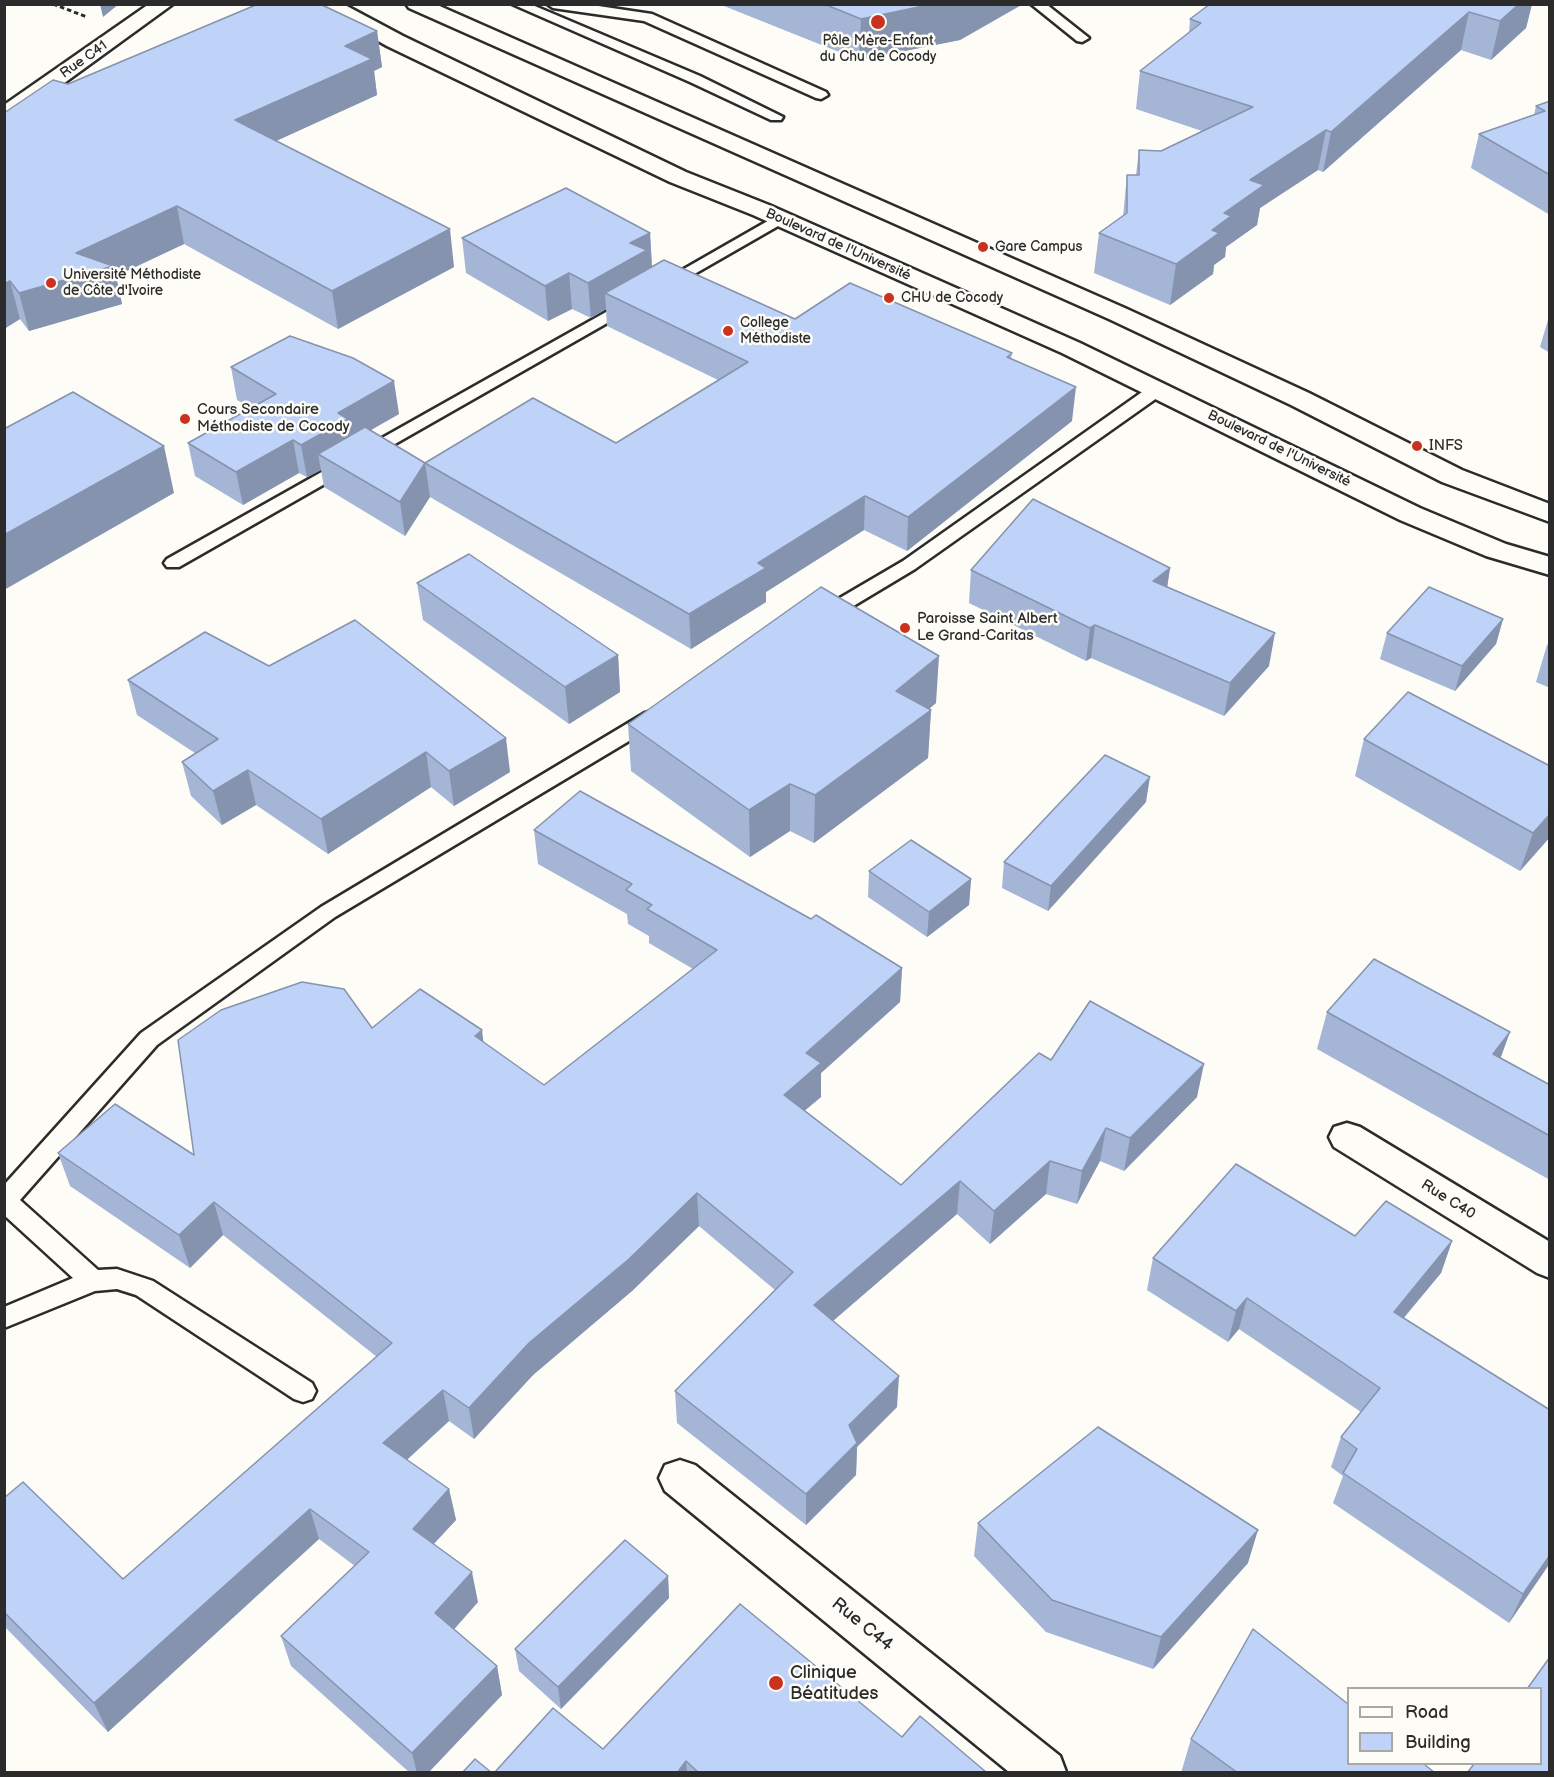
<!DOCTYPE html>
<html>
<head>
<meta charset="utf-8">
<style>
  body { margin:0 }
  #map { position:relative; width:1554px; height:1777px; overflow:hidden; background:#fdfcf7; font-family:"Balsamiq Sans",sans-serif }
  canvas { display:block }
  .frame { position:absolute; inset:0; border:6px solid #2b2b2b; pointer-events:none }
  .legend { position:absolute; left:1347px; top:1687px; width:195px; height:78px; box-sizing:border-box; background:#fdfcf7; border:2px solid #a9a8a5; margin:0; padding:8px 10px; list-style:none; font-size:18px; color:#2b2b2b }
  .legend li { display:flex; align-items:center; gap:12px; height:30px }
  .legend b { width:30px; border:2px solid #a9a8a5 }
</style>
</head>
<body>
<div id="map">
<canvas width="1554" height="1777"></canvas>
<div class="frame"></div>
<ul class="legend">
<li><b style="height:8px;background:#fdfcf7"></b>Road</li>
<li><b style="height:16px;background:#bfd2f8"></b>Building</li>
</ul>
</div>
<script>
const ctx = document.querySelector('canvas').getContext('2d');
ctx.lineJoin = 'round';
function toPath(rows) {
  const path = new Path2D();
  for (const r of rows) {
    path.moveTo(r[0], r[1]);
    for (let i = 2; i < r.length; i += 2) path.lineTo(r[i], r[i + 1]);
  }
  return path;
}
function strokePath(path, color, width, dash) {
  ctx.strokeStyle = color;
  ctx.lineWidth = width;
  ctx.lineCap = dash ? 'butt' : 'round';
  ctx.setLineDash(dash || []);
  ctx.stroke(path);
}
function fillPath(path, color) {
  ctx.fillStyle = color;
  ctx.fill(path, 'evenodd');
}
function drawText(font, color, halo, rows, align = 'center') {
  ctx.font = font + ' "Balsamiq Sans",sans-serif';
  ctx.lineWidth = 5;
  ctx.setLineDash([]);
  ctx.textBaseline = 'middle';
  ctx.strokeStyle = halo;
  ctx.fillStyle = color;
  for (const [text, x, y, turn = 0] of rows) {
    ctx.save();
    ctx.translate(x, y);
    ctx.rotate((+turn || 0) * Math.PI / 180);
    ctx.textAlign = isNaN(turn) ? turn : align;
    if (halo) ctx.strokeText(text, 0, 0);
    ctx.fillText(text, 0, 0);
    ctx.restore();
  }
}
const path = toPath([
  [53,4,87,17]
]);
const lane = toPath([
  [512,4,530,4,700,76,783,117,781,120,771,120,690,82,512,4],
  [547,4,585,4,652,14,826,92,828,95,821,99,816,98,644,21,553,8,547,4],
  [1031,4,1046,4,1089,38,1082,42,1077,41,1031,4],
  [780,214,785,216,788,219,785,222,670,288,658,288,656,285,780,214],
  [631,298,637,300,639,303,637,306,179,567,167,567,164,563,167,559,631,298],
  [1158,384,1164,385,1166,389,1164,393,915,569,830,620,816,620,814,616,816,612,903,561,1152,385,1158,384],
  [652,711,659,713,662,718,659,723,335,917,157,1045,20,1200,98,1270,117,1269,153,1281,312,1383,316,1391,312,1399,303,1402,294,1399,136,1295,117,1289,95,1291,4,1328,4,1307,73,1278,4,1215,4,1185,141,1033,321,907,645,713,652,711]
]);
const street = toPath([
  [149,4,173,4,12,121,4,123,4,105,149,4],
  [1347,1123,1360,1127,1550,1242,1550,1278,1537,1273,1334,1147,1329,1137,1334,1127,1347,1123],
  [680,1460,695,1465,1060,1756,1066,1772,1009,1772,665,1491,659,1478,665,1465,680,1460]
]);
const secondary = toPath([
  [317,4,343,4,403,36,686,172,769,205,1080,343,1420,508,1506,544,1550,557,1550,575,1486,556,1400,520,1062,353,753,215,670,182,387,46,320,8,317,4],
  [406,4,435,4,1127,309,1309,393,1462,470,1550,504,1550,522,1442,482,1291,405,1109,319,409,8,406,4]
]);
const wall = toPath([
  [719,4,1023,4,960,40,859,60],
  [1532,4,1526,28,1491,60,1461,50,1323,172,1318,170,1260,208,1257,225,1226,247,1225,257,1214,265,1213,274,1170,305,1094,273,1099,233,1123,217,1127,175,1136,175,1139,150,1161,151,1202,131,1136,109,1140,71,1189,33,1190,19],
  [377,31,382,67,374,71,377,95,276,141,454,267,338,329,184,244,116,276,122,304,29,331,20,319,4,329,4,113,68,84],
  [1550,101,1550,215,1471,168,1479,134,1534,115,1536,106],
  [650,233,652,267,795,319,1012,353,1011,359,1072,421,907,551,864,530,766,592,766,602,691,649,430,497,405,536,324,487,321,470,307,477,299,473,243,505,195,476,188,443,251,408,237,400,231,367,399,414,370,430,425,463,616,443,718,380,607,326,606,309,591,318,572,309,548,321,466,273,462,238],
  [1550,313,1550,353,1540,347],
  [1170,568,1167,587,1269,666,1224,716,1091,658,1086,661,969,603,971,570],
  [417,583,618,655,620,692,569,724,423,620],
  [1503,619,1496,644,1455,691,1380,659,1387,633],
  [1550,642,1550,688,1536,682,1547,645],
  [269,666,510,772,454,806,431,787,328,854,256,805,222,825,191,796,182,762,195,753,137,715,128,680],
  [936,703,929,709,931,710,928,758,814,843,790,831,750,857,631,771,628,724],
  [1364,739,1550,837,1520,871,1355,776],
  [1146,802,1048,911,1002,888,1004,862],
  [534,830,811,919,902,968,900,1002,821,1073,821,1097,805,1110,901,1185,1051,1060,1197,1097,1124,1171,1100,1161,1077,1204,1046,1194,990,1244,957,1214,833,1321,897,1407,857,1447,856,1475,806,1525,677,1423,675,1391,775,1290,699,1226,632,1291,533,1375,474,1439,449,1421,407,1460,449,1489,456,1520,433,1544,478,1602,454,1629,497,1666,502,1695,428,1773,410,1773,291,1666,281,1636,355,1566,319,1539,108,1732,4,1626,4,1498,123,1579,377,1357,223,1235,190,1268,70,1186,58,1153,194,1155,372,1028,483,1042,544,1085,693,969,649,943,649,936,628,924,627,914,538,864],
  [869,871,971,879,969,905,927,937,868,897],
  [1327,1012,1501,1058,1550,1085,1550,1180,1317,1049],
  [1355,1236,1452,1241,1441,1273,1404,1318,1550,1563,1509,1623,1333,1503,1343,1476,1331,1467,1341,1437,1361,1412,1239,1329,1228,1342,1147,1290,1153,1258],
  [978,1523,1248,1563,1153,1669,1046,1632,974,1556],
  [668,1576,669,1598,561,1709,519,1671,515,1649],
  [902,1737,986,1773,494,1773,603,1749],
  [1191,1739,1435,1773,1181,1773]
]);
const shadedWall = toPath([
  [100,4,119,4,103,17],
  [933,4,1023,4,960,40,859,60,861,19],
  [1519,4,1532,4,1526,28,1491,60,1500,21],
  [1469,12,1461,50,1323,172,1331,132],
  [377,31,382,67,374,71,377,95,241,157,235,120,345,46],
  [1326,130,1318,170,1260,208,1257,225,1226,247,1225,257,1214,265,1213,274,1170,305,1176,264,1212,230,1224,213,1250,180],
  [177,206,184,244,116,276,122,304,29,331,19,293,76,253],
  [450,229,454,267,338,329,332,291],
  [650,233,652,268,605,293,606,309,591,318,588,283,630,243],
  [569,273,572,309,548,321,545,286],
  [10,281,20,319,4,329,4,284],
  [394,381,399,414,352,441,318,454,321,470,307,477,301,445,338,413],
  [1076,387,1072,421,907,551,908,517],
  [293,440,299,473,243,505,236,472],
  [164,446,174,493,4,590,4,535],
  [425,463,430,497,405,536,400,502],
  [865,496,864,530,766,592,766,602,691,649,689,614,758,563],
  [1170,568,1165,602,1153,581],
  [1503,619,1496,644,1455,691,1462,666],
  [1095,625,1091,658,1086,661,1090,628],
  [1275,633,1269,666,1224,716,1230,683],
  [618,655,620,692,569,724,565,687],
  [939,656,936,703,895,737,931,710,928,758,814,843,815,795,896,691],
  [506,738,510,772,454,806,449,771],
  [426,752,431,787,328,854,321,819],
  [248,770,256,805,222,825,213,791],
  [1150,777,1146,802,1048,911,1051,886],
  [790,784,790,831,750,857,749,810],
  [1550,814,1550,837,1520,871,1533,833],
  [971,879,969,905,927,937,929,912],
  [902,968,900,1002,821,1073,821,1097,784,1128,784,1095,806,1053],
  [482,1030,486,1064,475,1036],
  [1510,1032,1497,1068,1493,1054],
  [1204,1064,1197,1097,1124,1171,1130,1138],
  [1106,1128,1100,1161,1077,1204,1082,1171],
  [1050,1161,1046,1194,990,1244,994,1211],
  [960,1181,957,1214,813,1338,814,1305],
  [697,1193,699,1226,632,1291,533,1375,474,1439,469,1408,529,1343],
  [214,1202,223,1235,190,1268,179,1235],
  [1452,1241,1441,1273,1383,1342,1394,1312],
  [1247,1298,1239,1329,1228,1342,1236,1311],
  [899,1376,897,1407,857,1447,856,1475,806,1525,806,1494,849,1425],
  [443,1390,449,1421,390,1475,383,1443],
  [449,1489,456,1520,420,1559,413,1529],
  [310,1509,319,1539,108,1732,94,1703],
  [1258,1530,1248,1563,1153,1669,1161,1637],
  [1550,1555,1550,1563,1509,1623,1523,1594],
  [472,1572,478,1602,442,1643,435,1613],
  [668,1576,669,1598,561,1709,558,1687],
  [497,1666,502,1695,428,1773,417,1773,412,1753],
  [686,1761,687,1773,677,1773]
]);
const building = toPath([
  [258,4,320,4,377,31,345,46,372,59,235,120,450,229,332,291,177,206,76,253,113,266,19,293,10,281,4,284,4,113,53,80,68,84,258,4],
  [824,4,933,4,861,19,824,4],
  [1210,4,1519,4,1500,21,1469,12,1331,132,1326,130,1250,180,1264,185,1224,213,1231,216,1212,230,1219,233,1176,264,1099,233,1127,213,1127,175,1139,175,1139,150,1161,151,1253,107,1140,71,1201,23,1190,19,1210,4],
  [1550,101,1550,175,1479,134,1545,111,1536,106,1550,101],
  [566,188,650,233,630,243,647,250,588,283,569,273,545,286,462,238,566,188],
  [664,260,795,319,850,283,1012,353,1007,357,1076,387,908,517,865,496,758,563,766,568,689,614,425,463,400,502,318,454,365,427,425,463,533,398,616,443,748,362,605,293,664,260],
  [290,336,353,358,394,381,338,413,348,419,301,445,293,440,236,472,188,443,276,394,231,367,290,336],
  [73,392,164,446,4,535,4,429,73,392],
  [1033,499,1170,568,1153,581,1275,633,1230,683,1095,625,1090,628,971,570,1033,499],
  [469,554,618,655,565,687,417,583,469,554],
  [821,587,939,656,896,691,931,710,815,795,790,784,749,810,628,724,821,587],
  [1429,587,1503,619,1462,666,1387,633,1429,587],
  [355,620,506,738,449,771,426,752,321,819,248,770,213,791,182,762,218,739,128,680,205,632,269,666,355,620],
  [1408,692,1550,766,1550,814,1533,833,1364,739,1408,692],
  [1105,755,1150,777,1051,886,1004,862,1105,755],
  [580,791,811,919,816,915,902,968,806,1053,821,1063,784,1095,901,1185,1039,1053,1051,1060,1090,1001,1204,1064,1130,1138,1106,1128,1082,1171,1050,1161,994,1211,960,1181,814,1305,899,1376,849,1425,857,1443,806,1494,675,1391,793,1272,697,1193,629,1259,529,1343,469,1408,443,1390,383,1443,449,1489,413,1529,472,1572,435,1613,497,1666,412,1753,281,1636,369,1552,310,1509,94,1703,4,1612,4,1498,23,1482,123,1579,392,1343,214,1202,179,1235,58,1153,115,1104,194,1155,178,1040,221,1010,302,982,344,989,372,1028,420,989,482,1030,475,1036,544,1085,717,950,647,909,652,905,626,890,632,884,534,830,580,791],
  [911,840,971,879,929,912,869,871,911,840],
  [1374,959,1510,1032,1493,1054,1550,1085,1550,1136,1327,1012,1374,959],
  [1236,1164,1355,1236,1386,1201,1452,1241,1394,1312,1550,1410,1550,1555,1523,1594,1343,1473,1357,1449,1341,1437,1380,1388,1247,1298,1236,1311,1153,1258,1236,1164],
  [1098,1427,1258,1530,1161,1637,1052,1600,978,1523,1098,1427],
  [625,1540,668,1576,558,1687,515,1649,625,1540],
  [740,1604,902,1737,920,1716,986,1772,699,1773,686,1761,677,1773,494,1773,553,1708,603,1749,740,1604],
  [1253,1629,1348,1704,1348,1764,1424,1764,1435,1773,1238,1773,1191,1739,1253,1629],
  [1550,1657,1550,1773,1467,1773,1474,1764,1540,1764,1540,1689,1527,1689,1550,1657],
  [475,1759,492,1773,462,1773,475,1759]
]);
const markers = [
  [878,22,8,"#c8321e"],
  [983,247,6,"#c8321e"],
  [51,283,6,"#c8321e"],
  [889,298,6,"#c8321e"],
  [728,331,6,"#c8321e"],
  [185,419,6,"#c8321e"],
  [1417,446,6,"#c8321e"],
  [905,628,6,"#c8321e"],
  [776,1683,8,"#c8321e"]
];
const farPoinames = [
  ["Pôle Mère-Enfant",878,41,"center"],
  ["du Chu de Cocody",878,57,"center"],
  ["Gare Campus",995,247],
  ["Université Méthodiste",63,275],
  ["de Côte d'Ivoire",63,291],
  ["CHU de Cocody",901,298],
  ["College",740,323],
  ["Méthodiste",740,339]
];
const farStreetnames = [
  ["Rue C41",84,60,-35],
  ["Boulevard de l'Université",838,245,24],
  ["Boulevard de l'Université",1279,449,26]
];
const poiNames = [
  ["Cours Secondaire",197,410],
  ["Méthodiste de Cocody",197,427],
  ["INFS",1429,446],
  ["Paroisse Saint Albert",917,619],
  ["Le Grand-Caritas",917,636]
];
const streetNames = [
  ["Rue C40",1448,1200,32]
];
const nearStreetnames = [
  ["Rue C44",862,1625,39]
];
const nearPoinames = [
  ["Clinique",790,1673],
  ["Béatitudes",790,1694]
];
strokePath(lane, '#2b2b2b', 5);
strokePath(street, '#2b2b2b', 5);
strokePath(secondary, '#2b2b2b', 5);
strokePath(path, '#2b2b2b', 3, [4.5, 3]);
fillPath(lane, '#fdfcf7');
fillPath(street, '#fdfcf7');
fillPath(secondary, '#fdfcf7');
fillPath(wall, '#a4b5d5');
fillPath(shadedWall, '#8693ae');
fillPath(building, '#bfd2f8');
strokePath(building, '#8693ae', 1.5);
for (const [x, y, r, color] of markers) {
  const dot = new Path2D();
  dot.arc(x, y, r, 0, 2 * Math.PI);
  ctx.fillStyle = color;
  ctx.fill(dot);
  strokePath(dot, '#fdfcf7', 2);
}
drawText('14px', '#2b2b2b', '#fdfcf7', farPoinames, 'left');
drawText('14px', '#2b2b2b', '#fdfcf7', farStreetnames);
drawText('15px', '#2b2b2b', '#fdfcf7', poiNames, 'left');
drawText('15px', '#2b2b2b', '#fdfcf7', streetNames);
drawText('18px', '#2b2b2b', '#fdfcf7', nearStreetnames);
drawText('18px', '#2b2b2b', '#fdfcf7', nearPoinames, 'left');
</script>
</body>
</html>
